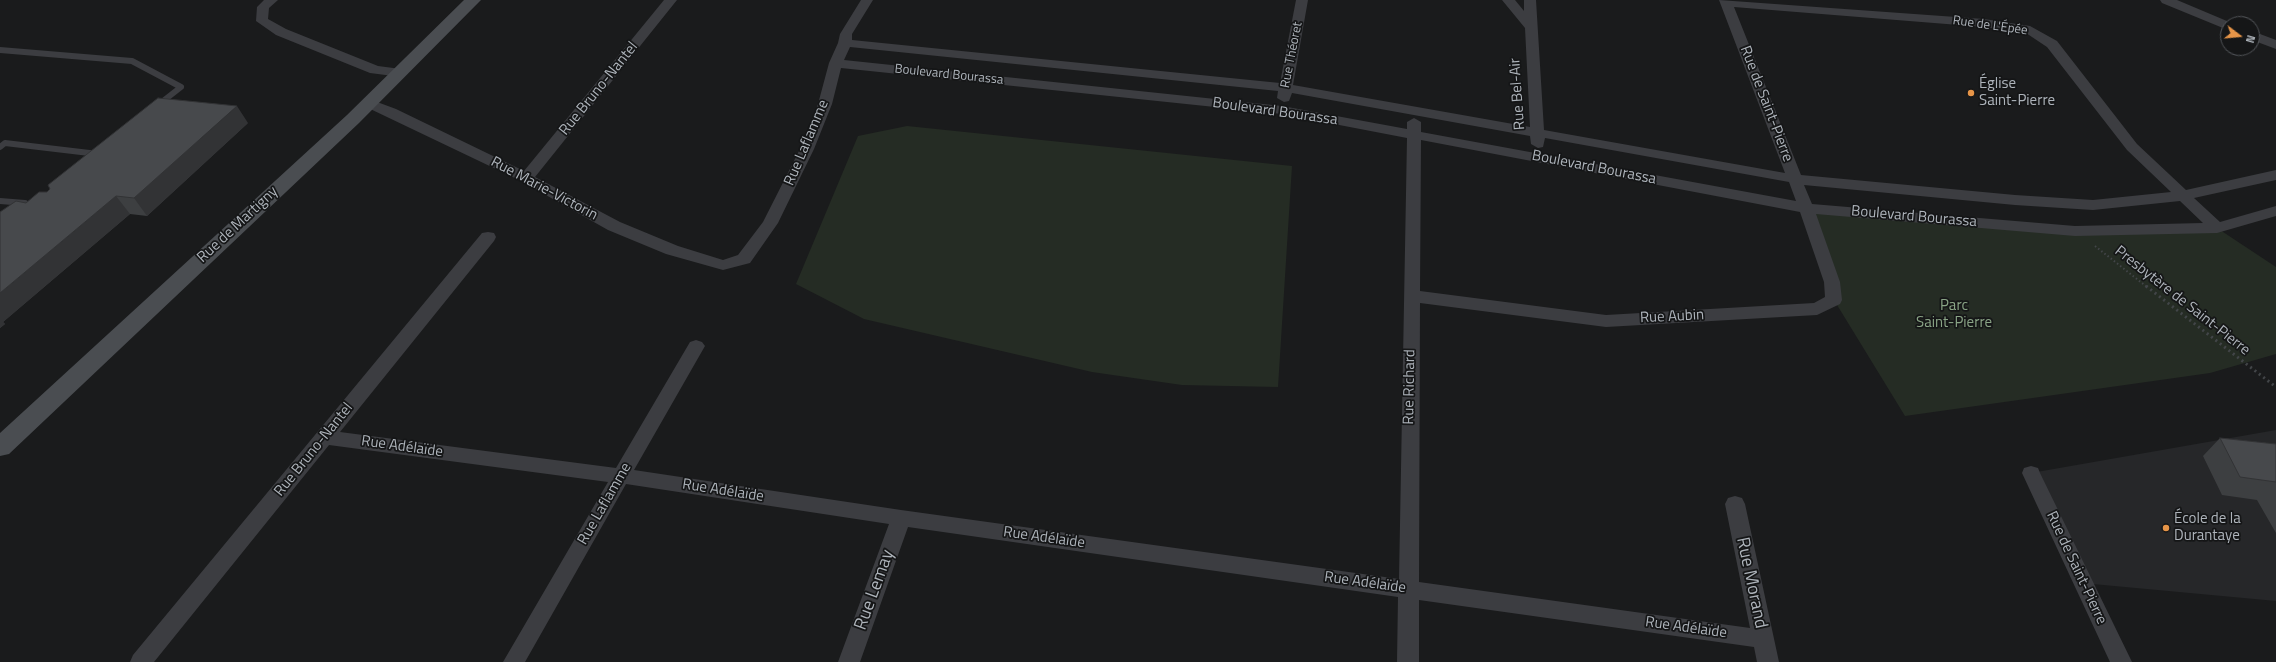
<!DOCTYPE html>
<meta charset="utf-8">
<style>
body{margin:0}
#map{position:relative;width:2276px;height:662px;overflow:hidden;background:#1a1b1c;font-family:"Titillium Web",sans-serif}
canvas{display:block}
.north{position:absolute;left:2220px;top:16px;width:40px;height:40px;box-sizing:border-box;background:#151617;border:1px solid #525559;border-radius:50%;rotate:106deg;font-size:11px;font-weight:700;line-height:16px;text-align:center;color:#aeb4bb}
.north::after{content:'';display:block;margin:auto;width:14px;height:18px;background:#e79548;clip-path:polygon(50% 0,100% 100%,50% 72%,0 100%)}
</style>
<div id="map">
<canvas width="2276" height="662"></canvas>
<div class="north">N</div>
</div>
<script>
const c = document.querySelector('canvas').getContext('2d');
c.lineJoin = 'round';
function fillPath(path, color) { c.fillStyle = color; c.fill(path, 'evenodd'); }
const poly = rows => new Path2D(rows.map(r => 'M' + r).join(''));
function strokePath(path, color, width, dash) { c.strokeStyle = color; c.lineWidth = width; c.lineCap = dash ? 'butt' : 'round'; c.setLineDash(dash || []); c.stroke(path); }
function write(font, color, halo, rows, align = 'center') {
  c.font = font + ' "Titillium Web",sans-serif'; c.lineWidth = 3.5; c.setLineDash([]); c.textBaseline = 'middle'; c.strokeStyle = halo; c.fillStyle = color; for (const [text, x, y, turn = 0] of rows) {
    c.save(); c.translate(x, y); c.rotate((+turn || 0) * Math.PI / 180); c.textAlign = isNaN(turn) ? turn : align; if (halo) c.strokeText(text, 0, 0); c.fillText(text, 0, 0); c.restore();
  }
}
fillPath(poly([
 [2276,430,2276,601,2082,583,2031,473]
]), '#262729');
fillPath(poly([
 [907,126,1292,166,1278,387,1182,385,1092,372,864,319,796,284,858,136],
 [1806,208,2031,228,2217,228,2276,267,2276,354,2210,373,1905,416,1834,300]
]), '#252c24');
strokePath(poly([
 [2095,246,2147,287]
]), '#424548', 2, [1.5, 2.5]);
strokePath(poly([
 [2146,286,2276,387]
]), '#424548', 3, [2, 3.5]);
strokePath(poly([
 [0,50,132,61,181,87,158,105],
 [0,147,5,143,98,154],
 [0,201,25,203]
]), '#3c3d41', 6);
fillPath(poly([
 [264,0,278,0,269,8,268,19,286,29,378,66,401,69,408,73,401,77,370,73,276,35,256,21,257,7,264,0],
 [664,0,677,0,535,177,620,222,678,246,723,260,738,255,763,222,800,149,818,104,829,63,838,43,840,34,861,0,873,0,852,34,852,40,1280,83,1296,0,1308,0,1293,85,1530,127,1525,28,1502,0,1515,0,1524,11,1524,0,1536,0,1544,130,1785,173,1719,0,1984,19,2030,26,2057,41,2137,144,2186,190,2276,170,2276,180,2194,198,2220,222,2276,206,2276,216,2217,233,2075,236,1816,214,1840,282,1842,300,1840,304,1817,315,1606,327,1420,303,1419,582,1750,628,1725,504,1728,498,1735,496,1742,498,1745,504,1779,662,1757,662,1754,647,1419,600,1419,662,1397,662,1398,597,908,527,860,662,838,662,889,524,626,484,525,662,503,662,608,482,329,445,154,662,130,662,133,655,482,233,488,232,494,233,496,237,494,241,340,432,616,468,690,342,696,340,702,342,705,346,634,470,901,510,1399,579,1407,138,1282,114,841,68,832,104,814,149,778,223,750,263,723,270,666,254,608,230,521,181,364,106,362,103,369,99,396,109,524,171,664,0],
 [1734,7,1984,27,2026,33,2047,47,2127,150,2171,192,2093,200,2015,195,1801,175,1734,7],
 [850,47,1278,91,1277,98,1284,102,1289,101,1292,93,1530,136,1531,144,1538,148,1543,147,1545,138,1789,182,1796,201,1421,132,1421,122,1414,118,1407,122,1407,129,1282,106,844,60,850,47],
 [1421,140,1800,212,1824,282,1825,297,1814,303,1606,315,1420,291,1421,140],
 [1804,185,2015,205,2093,210,2180,201,2203,223,2075,226,1812,204,1804,185],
 [2160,0,2177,0,2234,24,2228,24,2228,29,2223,28,2162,3,2160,0],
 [2252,31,2276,40,2276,49,2252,40,2252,31],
 [2031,466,2038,468,2040,473,2132,662,2110,662,2022,473,2024,468,2031,466]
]), '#3c3d41');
fillPath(poly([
 [464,0,481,0,359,123,9,454,0,456,0,433,347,115,464,0]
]), '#4a4d51');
fillPath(poly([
 [248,123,147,216,130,214,3,322,5,324,0,328,0,212,26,203,47,192],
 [2220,438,2276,444,2276,533,2257,500,2222,495,2203,456]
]), '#3d3f41');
fillPath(poly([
 [237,106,248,123,147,216,134,198],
 [116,196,130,214,3,322,5,324,0,328,0,293]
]), '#323335');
const building = poly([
 [158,98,237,106,134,198,116,196,0,293,0,212,16,201,26,203,39,192,47,192,50,189,48,185,158,98],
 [2220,438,2276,444,2276,482,2240,477,2220,438]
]);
fillPath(building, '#47494c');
strokePath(building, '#323335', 1);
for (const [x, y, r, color] of [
 [1971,93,4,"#e79548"],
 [2166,528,4,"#e79548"]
]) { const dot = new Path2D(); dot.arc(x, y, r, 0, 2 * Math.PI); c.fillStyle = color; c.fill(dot); strokePath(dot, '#151617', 1.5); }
write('13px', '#aeb4bb', '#151617', [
 ["Rue de L'Épée",1990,26,8],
 ["Rue Théoret",1292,55,-79],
 ["Boulevard Bourassa",949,75,6]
]);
write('15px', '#aeb4bb', '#151617', [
 ["Église",1979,84],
 ["Saint-Pierre",1979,101],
 ["École de la",2174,519],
 ["Durantaye",2174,536]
], 'left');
write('15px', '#aeb4bb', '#151617', [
 ["Rue Bruno-Nantel",599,89,-51],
 ["Rue Bel-Air",1518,94,-94],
 ["Rue de Saint-Pierre",1766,104,69],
 ["Boulevard Bourassa",1275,112,8],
 ["Rue Laflamme",807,143,-67],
 ["Boulevard Bourassa",1594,168,11],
 ["Rue Marie-Victorin",544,189,28],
 ["Boulevard Bourassa",1914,217,5],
 ["Rue de Martigny",238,225,-43],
 ["Presbytère de Saint-Pierre",2182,301,38],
 ["Rue Aubin",1672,317,-3],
 ["Rue Richard",1410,387,-89],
 ["Rue Adélaïde",402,447,8],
 ["Rue Bruno-Nantel",314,450,-51],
 ["Rue Adélaïde",723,491,9],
 ["Rue Laflamme",605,504,-60],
 ["Rue Adélaïde",1044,538,8],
 ["Rue de Saint-Pierre",2076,568,65],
 ["Rue Adélaïde",1365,583,8],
 ["Rue Adélaïde",1686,628,8]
]);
write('15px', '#8aa486', '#151617', [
 ["Parc",1954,306],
 ["Saint-Pierre",1954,323]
]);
write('18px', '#aeb4bb', '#151617', [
 ["Rue Morand",1751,583,78],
 ["Rue Lemay",875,590,-70]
]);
</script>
